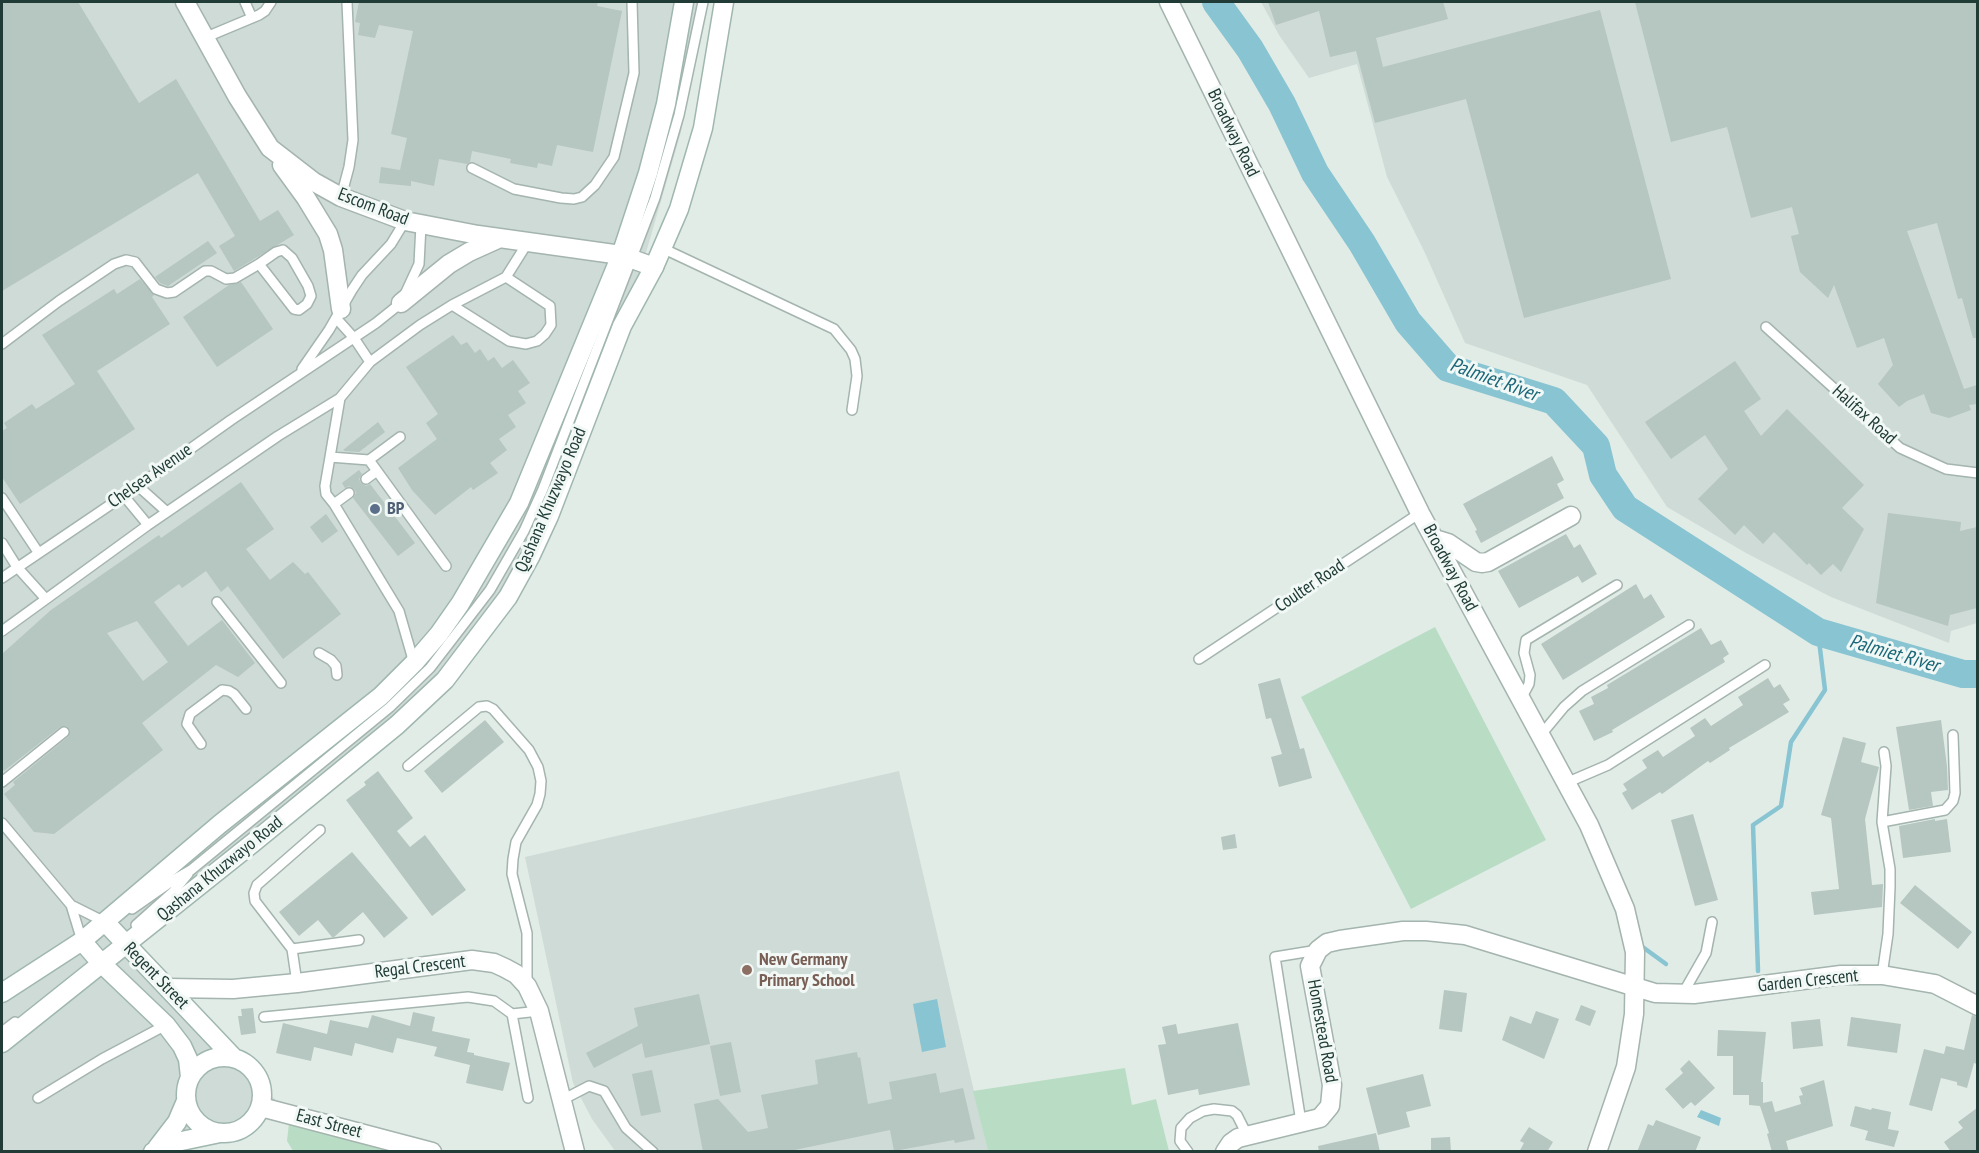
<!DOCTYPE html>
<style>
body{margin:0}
#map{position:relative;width:1979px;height:1153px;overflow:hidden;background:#e1ece7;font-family:"PT Sans Narrow",sans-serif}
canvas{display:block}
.frame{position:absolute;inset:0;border:3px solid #213c36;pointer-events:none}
</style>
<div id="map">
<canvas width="1979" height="1153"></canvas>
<div class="frame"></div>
</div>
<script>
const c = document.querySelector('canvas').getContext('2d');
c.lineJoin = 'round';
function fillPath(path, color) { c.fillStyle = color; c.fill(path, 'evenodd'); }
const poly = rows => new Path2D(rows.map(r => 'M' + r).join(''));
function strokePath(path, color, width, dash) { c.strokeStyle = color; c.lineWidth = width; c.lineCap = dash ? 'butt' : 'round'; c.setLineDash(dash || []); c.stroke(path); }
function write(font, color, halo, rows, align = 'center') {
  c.font = font + ' "PT Sans Narrow",sans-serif'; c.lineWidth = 6; c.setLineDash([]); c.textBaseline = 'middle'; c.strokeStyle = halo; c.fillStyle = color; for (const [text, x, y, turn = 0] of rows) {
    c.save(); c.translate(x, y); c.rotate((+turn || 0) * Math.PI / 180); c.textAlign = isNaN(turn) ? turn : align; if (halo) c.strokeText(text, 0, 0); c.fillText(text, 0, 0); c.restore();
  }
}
fillPath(poly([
 [2,2,704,2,681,132,643,263,621,325,529,555,443,679,127,943,234,1059,290,1114,262,1110,156,1151,2,1152],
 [1261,2,1977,2,1977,623,1951,631,1949,643,1831,597,1746,553,1667,507,1587,385,1465,343,1425,253,1387,177,1357,64,1309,78,1279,35],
 [899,771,988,1151,615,1151,592,1119,573,1083,525,857]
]), '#cfdbd6');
fillPath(poly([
 [1435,627,1546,840,1411,909,1301,697],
 [1125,1068,1132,1105,1156,1099,1169,1151,988,1151,973,1091],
 [290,1114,433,1151,293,1151,287,1141]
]), '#b9ddc4');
fillPath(poly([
 [937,999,946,1047,922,1052,913,1004],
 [1701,1110,1721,1118,1719,1126,1697,1117]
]), '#88c4d1');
strokePath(poly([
 [1644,948,1666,964],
 [1758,971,1753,825,1781,806,1791,742,1825,690,1818,632]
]), '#88c4d1', 4.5);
strokePath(poly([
 [1216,2,1250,49,1282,104,1315,173,1362,243,1408,322,1448,368,1554,401,1596,446,1603,475,1625,508,1818,632,1963,674,1978,674]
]), '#88c4d1', 28);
fillPath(poly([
 [2,2,78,2,139,103,176,79,260,221,278,210,294,235,234,271,219,246,235,236,198,173,2,291],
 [359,2,598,2,597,6,622,11,593,152,557,145,552,166,538,163,537,168,510,163,511,159,472,151,470,162,467,164,439,159,434,186,411,181,411,186,379,183,381,167,400,170,407,138,391,134,413,31,379,25,375,38,358,35,360,23,355,22],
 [1268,2,1443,2,1448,19,1376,38,1383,67,1600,10,1671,279,1524,318,1466,99,1375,123,1356,51,1330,57,1319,11,1276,25],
 [1635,2,1977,2,1977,338,1973,338,1962,298,1958,299,1937,223,1907,231,1964,389,1977,385,1977,404,1969,405,1971,410,1949,418,1931,413,1924,394,1907,401,1899,407,1878,384,1893,365,1884,338,1857,348,1834,285,1828,298,1800,272,1791,236,1799,234,1792,207,1751,218,1727,127,1671,142],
 [208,241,217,253,168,286,160,283,155,277],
 [140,279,154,295,152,297,170,324,97,371,135,429,20,504,2,477,2,431,7,428,4,423,32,404,36,409,75,384,42,335,114,289,117,294],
 [241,282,273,329,217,367,183,317,229,285],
 [453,335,461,345,467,342,475,353,480,349,488,361,494,357,502,368,513,360,530,383,518,391,526,403,508,415,516,427,499,439,507,450,490,463,498,473,473,490,471,487,435,515,412,490,398,468,437,439,426,423,438,414,406,367],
 [1735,361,1761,399,1744,411,1761,436,1787,409,1864,485,1842,508,1864,529,1841,572,1833,564,1821,575,1809,563,1807,565,1774,532,1763,544,1744,525,1735,535,1698,499,1728,469,1705,435,1671,459,1645,422],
 [378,422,385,432,359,452,345,451,343,450],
 [1552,456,1564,480,1557,484,1564,498,1481,543,1475,531,1477,530,1463,504],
 [359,470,362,474,359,479,361,483,366,486,370,484,415,543,398,556,353,498,356,493,354,489,349,486,345,488,342,483],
 [241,482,274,529,246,549,270,580,293,562,305,574,308,572,341,614,283,659,228,586,221,592,206,571,182,588,179,584,154,602,188,646,222,620,255,663,238,677,216,665,142,723,163,750,54,834,34,832,4,794,15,785,13,782,68,737,70,730,66,726,60,727,4,771,2,768,2,654,51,610,159,535,161,538],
 [137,621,168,662,143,681,107,633],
 [1888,513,1961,522,1960,531,1977,527,1977,608,1950,615,1948,626,1876,603],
 [326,514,338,531,322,543,310,527],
 [1566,534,1574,548,1580,544,1597,574,1582,583,1578,576,1519,608,1498,571],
 [1636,584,1644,599,1651,594,1665,617,1563,680,1541,644],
 [1701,628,1711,645,1721,640,1729,654,1723,658,1725,662,1612,730,1613,732,1594,741,1579,711,1594,704,1591,697,1608,688,1607,685],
 [1280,678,1300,749,1304,748,1312,778,1279,787,1271,757,1282,754,1271,718,1266,719,1258,684],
 [1768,678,1774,688,1780,684,1790,700,1783,704,1789,712,1729,748,1730,750,1710,763,1708,761,1662,794,1660,792,1632,810,1622,793,1627,790,1623,784,1647,768,1642,760,1658,750,1663,757,1695,736,1690,728,1705,718,1711,726,1743,705,1738,697],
 [485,720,504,742,442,793,424,771],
 [1941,720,1947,766,1948,790,1931,792,1933,806,1909,810,1896,727],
 [1843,737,1866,743,1861,762,1879,767,1865,819,1872,885,1883,884,1882,907,1814,915,1811,892,1839,889,1831,818,1821,815],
 [378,771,413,818,397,831,410,847,425,835,466,890,432,916,346,800,366,785,364,782],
 [1693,814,1718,900,1695,906,1671,820],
 [1935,819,1935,821,1947,819,1951,852,1903,858,1899,826],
 [1235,834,1237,848,1223,850,1221,837],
 [352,852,408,918,384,938,363,912,334,937,332,937,318,920,299,936,279,912],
 [1915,885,1972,932,1958,949,1900,903],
 [1444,990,1467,993,1462,1032,1439,1029],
 [699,994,710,1044,645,1058,642,1043,594,1068,586,1053,638,1026,634,1008],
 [1581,1005,1596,1011,1590,1026,1575,1020],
 [253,1008,256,1033,241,1035,238,1016,242,1016,241,1009],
 [1536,1011,1559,1019,1544,1059,1502,1040,1510,1016,1531,1024],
 [413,1012,435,1017,432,1031,470,1039,467,1052,474,1053,474,1055,510,1063,503,1091,466,1083,470,1065,434,1056,437,1047,397,1038,393,1053,355,1043,352,1056,314,1047,311,1061,276,1053,283,1023,327,1034,330,1020,368,1028,372,1015,410,1026],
 [1972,1015,1977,1017,1977,1064,1974,1063,1967,1088,1957,1085,1957,1082,1941,1078,1932,1111,1909,1105,1924,1049,1944,1054,1946,1046,1964,1050],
 [1851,1017,1901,1024,1897,1053,1847,1046],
 [1820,1019,1823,1046,1793,1049,1791,1022],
 [1238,1023,1250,1085,1199,1095,1198,1089,1168,1095,1158,1045,1166,1044,1162,1027,1176,1024,1178,1034],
 [1718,1030,1766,1032,1761,1082,1763,1082,1763,1103,1772,1101,1775,1112,1801,1104,1799,1096,1803,1095,1800,1088,1824,1080,1833,1126,1786,1141,1789,1152,1772,1152,1767,1134,1769,1133,1760,1106,1749,1105,1749,1095,1733,1095,1733,1056,1717,1056],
 [731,1042,741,1092,720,1096,710,1046],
 [857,1052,858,1058,860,1057,868,1104,892,1099,889,1082,936,1073,940,1093,963,1088,975,1139,955,1143,954,1140,894,1151,890,1130,785,1152,703,1152,694,1104,718,1099,748,1132,768,1128,761,1095,818,1084,815,1060],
 [1689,1060,1715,1088,1695,1106,1691,1102,1683,1109,1665,1089,1683,1073,1680,1069],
 [652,1070,661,1112,641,1116,632,1074],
 [1423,1074,1431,1106,1406,1112,1410,1127,1378,1135,1366,1088],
 [1855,1106,1871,1110,1872,1108,1891,1112,1888,1129,1899,1131,1894,1147,1865,1140,1868,1131,1850,1126],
 [1977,1108,1977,1152,1951,1152,1944,1142,1963,1128,1958,1122],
 [1656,1120,1701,1137,1695,1152,1637,1152,1648,1124,1653,1126],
 [1529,1127,1553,1142,1547,1152,1519,1152,1524,1143,1520,1141],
 [1376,1133,1380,1152,1319,1152,1318,1146],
 [1450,1137,1451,1152,1431,1152,1431,1138]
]), '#b6c6c0');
const service = poly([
 [245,2,252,18],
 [204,38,259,15,265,11,271,2],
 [472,168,514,189,561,198,574,199,582,197,595,185,614,157,634,73,632,2],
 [341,197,349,167,353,140,347,2],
 [662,248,834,329,851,350,855,359,857,376,852,410],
 [452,305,509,341,526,344,537,341,545,334,551,325,550,306,506,277],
 [336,318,354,338,370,362,340,398,330,457,369,460,377,471,366,479],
 [1766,327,1900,448,1946,469,1978,473],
 [2,344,59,301,114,264,126,260,135,262,156,289,167,293,174,292,205,271,211,271,226,279,235,278,259,264,276,252,283,250,292,258,308,286,311,296,307,304,299,310,294,309,259,264],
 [370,362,420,325,452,305,506,277,528,242],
 [302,369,329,330,352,290,362,275,391,244,405,221],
 [330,457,325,486,326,494,334,504],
 [369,460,400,437],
 [377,471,446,566],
 [138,486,167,512],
 [349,493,334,504,399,611,414,663],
 [124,496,148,525],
 [2,498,38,552],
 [2,543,17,567,45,598],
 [2,578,138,486,231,420,376,323,401,303,419,264,421,225],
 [217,602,281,683],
 [2,631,148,525,278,436,340,398],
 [319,653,331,660,336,666,337,675],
 [1199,659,1420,513],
 [1521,699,1529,684,1530,675,1524,653,1526,640,1617,585],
 [1540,736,1564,707,1582,691,1689,625],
 [201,744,187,724,190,714,222,690,229,691,234,694,246,709],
 [408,766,479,707,487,706,493,709,529,750,538,767,541,781,540,794,537,805,516,842,513,859,512,874,527,933,527,983],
 [2,782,64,732],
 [1566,783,1608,765,1765,665],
 [1882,822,1945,810,1953,801,1955,793,1953,735],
 [2,823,71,905,82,941],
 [320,830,257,885,254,893,255,901,292,949,359,940],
 [71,905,105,922],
 [132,909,172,881,191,870,390,707,430,668,490,590,524,531,543,489,655,198,679,115,703,2],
 [136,925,174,891,188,874],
 [292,949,297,983],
 [1882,975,1888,934,1890,887,1890,869,1882,822,1886,766,1884,752],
 [1682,995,1706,953,1712,922],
 [264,1017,468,997,494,1001,512,1014],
 [2,1032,15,1022],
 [38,1098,102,1059,166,1025],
 [528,1098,512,1014,539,1011],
 [562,1100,589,1086,604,1091,626,1128,653,1152],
 [1301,1122,1275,957,1318,950],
 [1188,1152,1180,1141,1181,1128,1190,1118,1203,1111,1214,1109,1232,1111,1237,1115,1247,1135]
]);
const minor = poly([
 [1169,2,1420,513,1589,825,1625,909,1635,952,1634,1014,1626,1067,1597,1152],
 [1435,539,1448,543,1476,562,1482,563,1488,562,1571,516],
 [168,988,233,989,297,983,472,960,494,963,505,968,516,974,527,986,539,1011,575,1152],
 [1225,1152,1231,1143,1238,1138,1320,1118,1330,1106,1332,1085,1310,966,1318,950,1327,943,1340,940,1403,931,1426,931,1465,935,1655,993,1694,994,1841,975,1882,975,1935,984,1978,1006]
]);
const tertiary = poly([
 [185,2,237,96,270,148,314,182,341,197,405,221,478,235,621,255,654,267],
 [282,165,306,198,328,234,333,250,341,309],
 [401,303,449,264,469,252,500,238],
 [261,1107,432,1152]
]);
const secondary = poly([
 [105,922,233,1057],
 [82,941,101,963,166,1025,182,1046,188,1059,190,1077],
 [2,993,82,941,220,824,381,696,414,663,439,634,460,604,519,503,621,255,648,173,666,104,684,2],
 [2,1043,254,842,397,725,445,680,508,597,530,557,549,516,622,326,654,267,679,209,703,128,724,2],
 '186 1095a38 38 0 1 1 76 0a38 38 0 1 1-76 0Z',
 [157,1148,177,1122,186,1101],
 [153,1152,172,1143,220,1133]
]);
strokePath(service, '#a4b4ae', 12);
strokePath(minor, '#a4b4ae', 21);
strokePath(tertiary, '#a4b4ae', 21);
strokePath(secondary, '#9fb7af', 21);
strokePath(service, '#fff', 9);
strokePath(minor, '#fff', 18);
strokePath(tertiary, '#fff', 18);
strokePath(secondary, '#fff', 18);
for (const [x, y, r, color] of [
 [375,509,6,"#5c6f8a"],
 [747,970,6,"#8d6e63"]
]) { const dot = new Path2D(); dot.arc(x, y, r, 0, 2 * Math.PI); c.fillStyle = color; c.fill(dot); strokePath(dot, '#f1f8f5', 2); }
write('18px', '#213c36', '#f1f8f5', [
 ["Broadway Road",1233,133,64],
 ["Escom Road",373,207,21],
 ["Halifax Road",1864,415,42],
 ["Chelsea Avenue",150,476,-35],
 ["Qashana Khuzwayo Road",551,500,-67],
 ["Broadway Road",1450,568,62],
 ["Coulter Road",1310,586,-34],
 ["Qashana Khuzwayo Road",220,869,-39],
 ["Regal Crescent",420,967,-7],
 ["Regent Street",156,976,46],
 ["Garden Crescent",1808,981,-6],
 ["Homestead Road",1322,1031,80],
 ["East Street",329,1124,15]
]);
write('bold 18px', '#4e5e75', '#f1f8f5', [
 ["BP",387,509]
], 'left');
write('bold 18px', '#785e54', '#f1f8f5', [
 ["New Germany",759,960],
 ["Primary School",759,981]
], 'left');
write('italic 20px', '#1b6779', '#f1f8f5', [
 ["Palmiet River",1494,380,20],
 ["Palmiet River",1894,654,16]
]);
</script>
